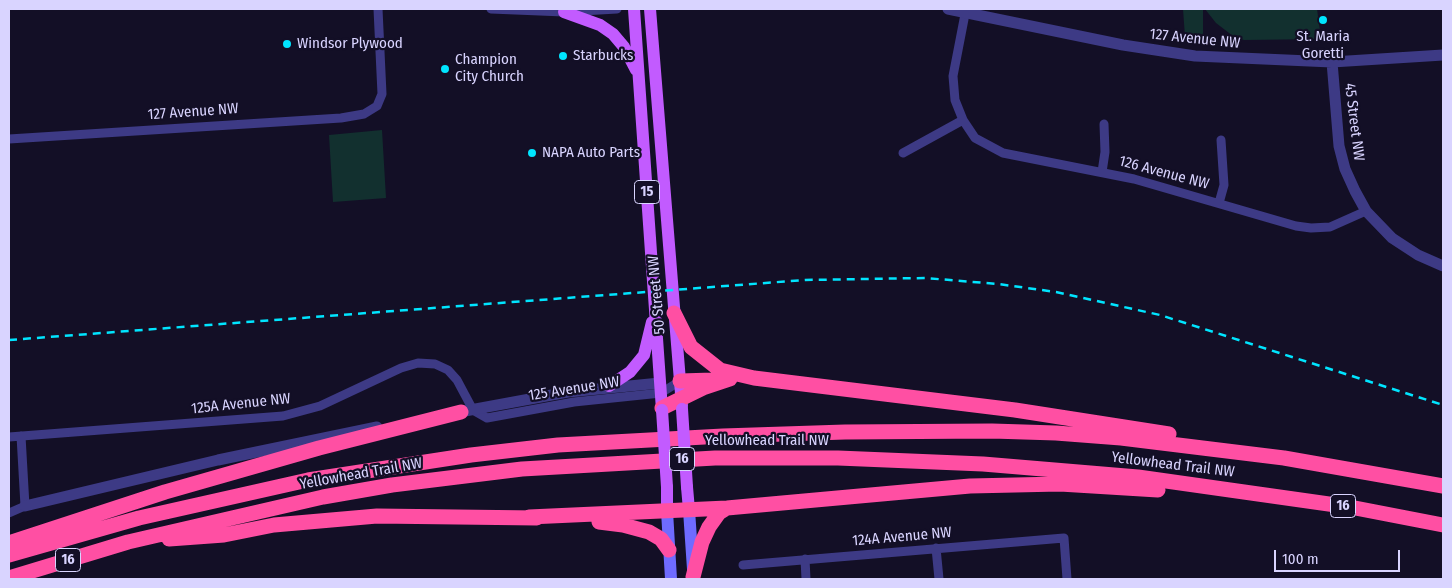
<!DOCTYPE html>
<style>
body{margin:0}
#map{position:relative;width:1452px;height:588px;overflow:hidden;background:#130f26;font-family:"Fira Sans Condensed",sans-serif}
canvas{display:block}
.frame{position:absolute;inset:0;border:10px solid #d9d4ff;pointer-events:none}
.scale{position:absolute;left:1274px;top:550px;width:126px;height:22px;box-sizing:border-box;border:2px solid #d9d4ff;border-top:0;padding-left:6px;font-size:15px;line-height:18px;white-space:nowrap;color:#d9d4ff;-webkit-text-stroke:4px #130f26;paint-order:stroke}
</style>
<div id="map">
<canvas width="1452" height="588"></canvas>
<div class="frame"></div>
<div class="scale">100 m</div>
</div>
<script>
const c = document.querySelector('canvas').getContext('2d');
c.lineJoin = 'round';
function fillPath(path, color) { c.fillStyle = color; c.fill(path, 'evenodd'); }
const poly = rows => new Path2D(rows.map(r => 'M' + r).join(''));
function strokePath(path, color, width, dash) { c.strokeStyle = color; c.lineWidth = width; c.lineCap = dash ? 'butt' : 'round'; c.setLineDash(dash || []); c.stroke(path); }
function write(font, color, halo, rows, align = 'center') {
  c.font = font + ' "Fira Sans Condensed",sans-serif'; c.lineWidth = 4.5; c.setLineDash([]); c.textBaseline = 'middle'; c.strokeStyle = halo; c.fillStyle = color; for (const [text, x, y, turn = 0] of rows) {
    c.save(); c.translate(x, y); c.rotate((+turn || 0) * Math.PI / 180); c.textAlign = isNaN(turn) ? turn : align; if (halo) c.strokeText(text, 0, 0); c.fillText(text, 0, 0); c.restore();
  }
}
fillPath(poly([
 [1183,9,1203,9,1203,39,1185,37],
 [1205,9,1317,9,1321,39,1244,40,1233,36,1216,23],
 [382,130,386,198,333,202,329,135]
]), '#12302f');
strokePath(poly([
 [491,9,564,12,617,9],
 [963,120,955,100,953,76,966,9],
 [9,139,341,118,364,114,377,106,382,94,378,9],
 [903,153,963,120,975,138,1003,153,1134,179,1296,226,1311,228,1330,227,1366,211],
 [1102,172,1105,152,1104,124],
 [1219,203,1224,185,1221,140],
 [9,437,283,416,320,406,401,368,418,363,435,364,448,370,457,380,473,410,487,418,574,402,661,393,680,381],
 [9,513,25,506,21,436],
 [936,548,939,579],
 [805,559,806,579],
 [743,565,1064,538,1067,579]
]), '#3d3a85', 9);
strokePath(poly([
 [948,9,1123,45,1195,56,1332,62,1443,55],
 [1332,62,1339,146,1345,169,1355,191,1366,211,1392,238,1418,255,1443,266],
 [454,413,568,392,660,383],
 [25,506,218,460,377,427]
]), '#3d3a85', 11);
strokePath(poly([
 [689,510,693,569],
 [667,511,671,579]
]), '#6f6bff', 12);
strokePath(poly([
 [634,9,662,410],
 [650,9,682,406],
 [564,12,600,25,613,34,624,47,636,70],
 [609,386,630,372,644,355,652,322],
 [667,487,667,511],
 [687,487,689,510]
]), '#c25bff', 12);
strokePath(poly([
 [674,313,691,347,720,370,754,378,1015,410,1169,434],
 [680,381,713,380],
 [662,408,703,388,730,379],
 [529,517,727,508,970,486,1060,484,1158,490],
 [599,522,623,525,649,532,661,539,669,550],
 [169,539,224,535,274,525,377,516,537,518],
 [9,543,165,492,319,448,461,412],
 [9,555,139,518,308,480,471,455,558,445,723,436,845,432,992,431,1056,433,1121,438,1284,458,1443,486],
 [693,577,702,542,709,527,719,513,727,508],
 [9,578,128,542,323,497,392,485,522,469,715,458,838,458,983,464,1138,477,1350,507,1443,525]
]), '#ff4fa3', 15);
strokePath(poly([
 [9,340,805,280,925,278,998,284,1056,292,1160,315,1443,405]
]), '#00e5ff', 2.5, [8, 6]);
strokePath(poly([
 [682,409,687,487],
 [662,410,667,487]
]), '#c25bff', 12);
for (const [x, y, r, color] of [
 [1323,20,5,"#00e5ff"],
 [287,44,5,"#00e5ff"],
 [563,56,5,"#00e5ff"],
 [445,69,5,"#00e5ff"],
 [532,153,5,"#00e5ff"]
]) { const dot = new Path2D(); dot.arc(x, y, r, 0, 2 * Math.PI); c.fillStyle = color; c.fill(dot); strokePath(dot, '#130f26', 2); }
for (const [x, y, w] of [
 [647,192,25],
 [682,459,25],
 [1343,506,25],
 [68,560,25]
]) { const box = new Path2D(); box.roundRect(x - w / 2, y - 11.5, w, 23, 4); c.fillStyle = '#130f26'; c.fill(box); strokePath(box, '#d9d4ff', 1); }
write('bold 14px', '#d9d4ff', null, [
 ["15",647,192],
 ["16",682,459],
 ["16",1343,506],
 ["16",68,560]
]);
write('15px', '#d9d4ff', '#130f26', [
 ["St. Maria",1323,37,"center"],
 ["Goretti",1323,54,"center"],
 ["Windsor Plywood",297,44],
 ["Starbucks",573,56],
 ["Champion",455,60],
 ["City Church",455,77],
 ["NAPA Auto Parts",542,153]
], 'left');
write('15px', '#d9d4ff', '#130f26', [
 ["127 Avenue NW",1195,39,6],
 ["127 Avenue NW",193,112,-4],
 ["45 Street NW",1354,122,83],
 ["126 Avenue NW",1164,173,15],
 ["50 Street NW",657,295,-95],
 ["125 Avenue NW",574,389,-9],
 ["125A Avenue NW",241,404,-6],
 ["Yellowhead Trail NW",767,441],
 ["Yellowhead Trail NW",1173,465,7],
 ["Yellowhead Trail NW",361,474,-10],
 ["124A Avenue NW",902,537,-5]
]);
</script>
